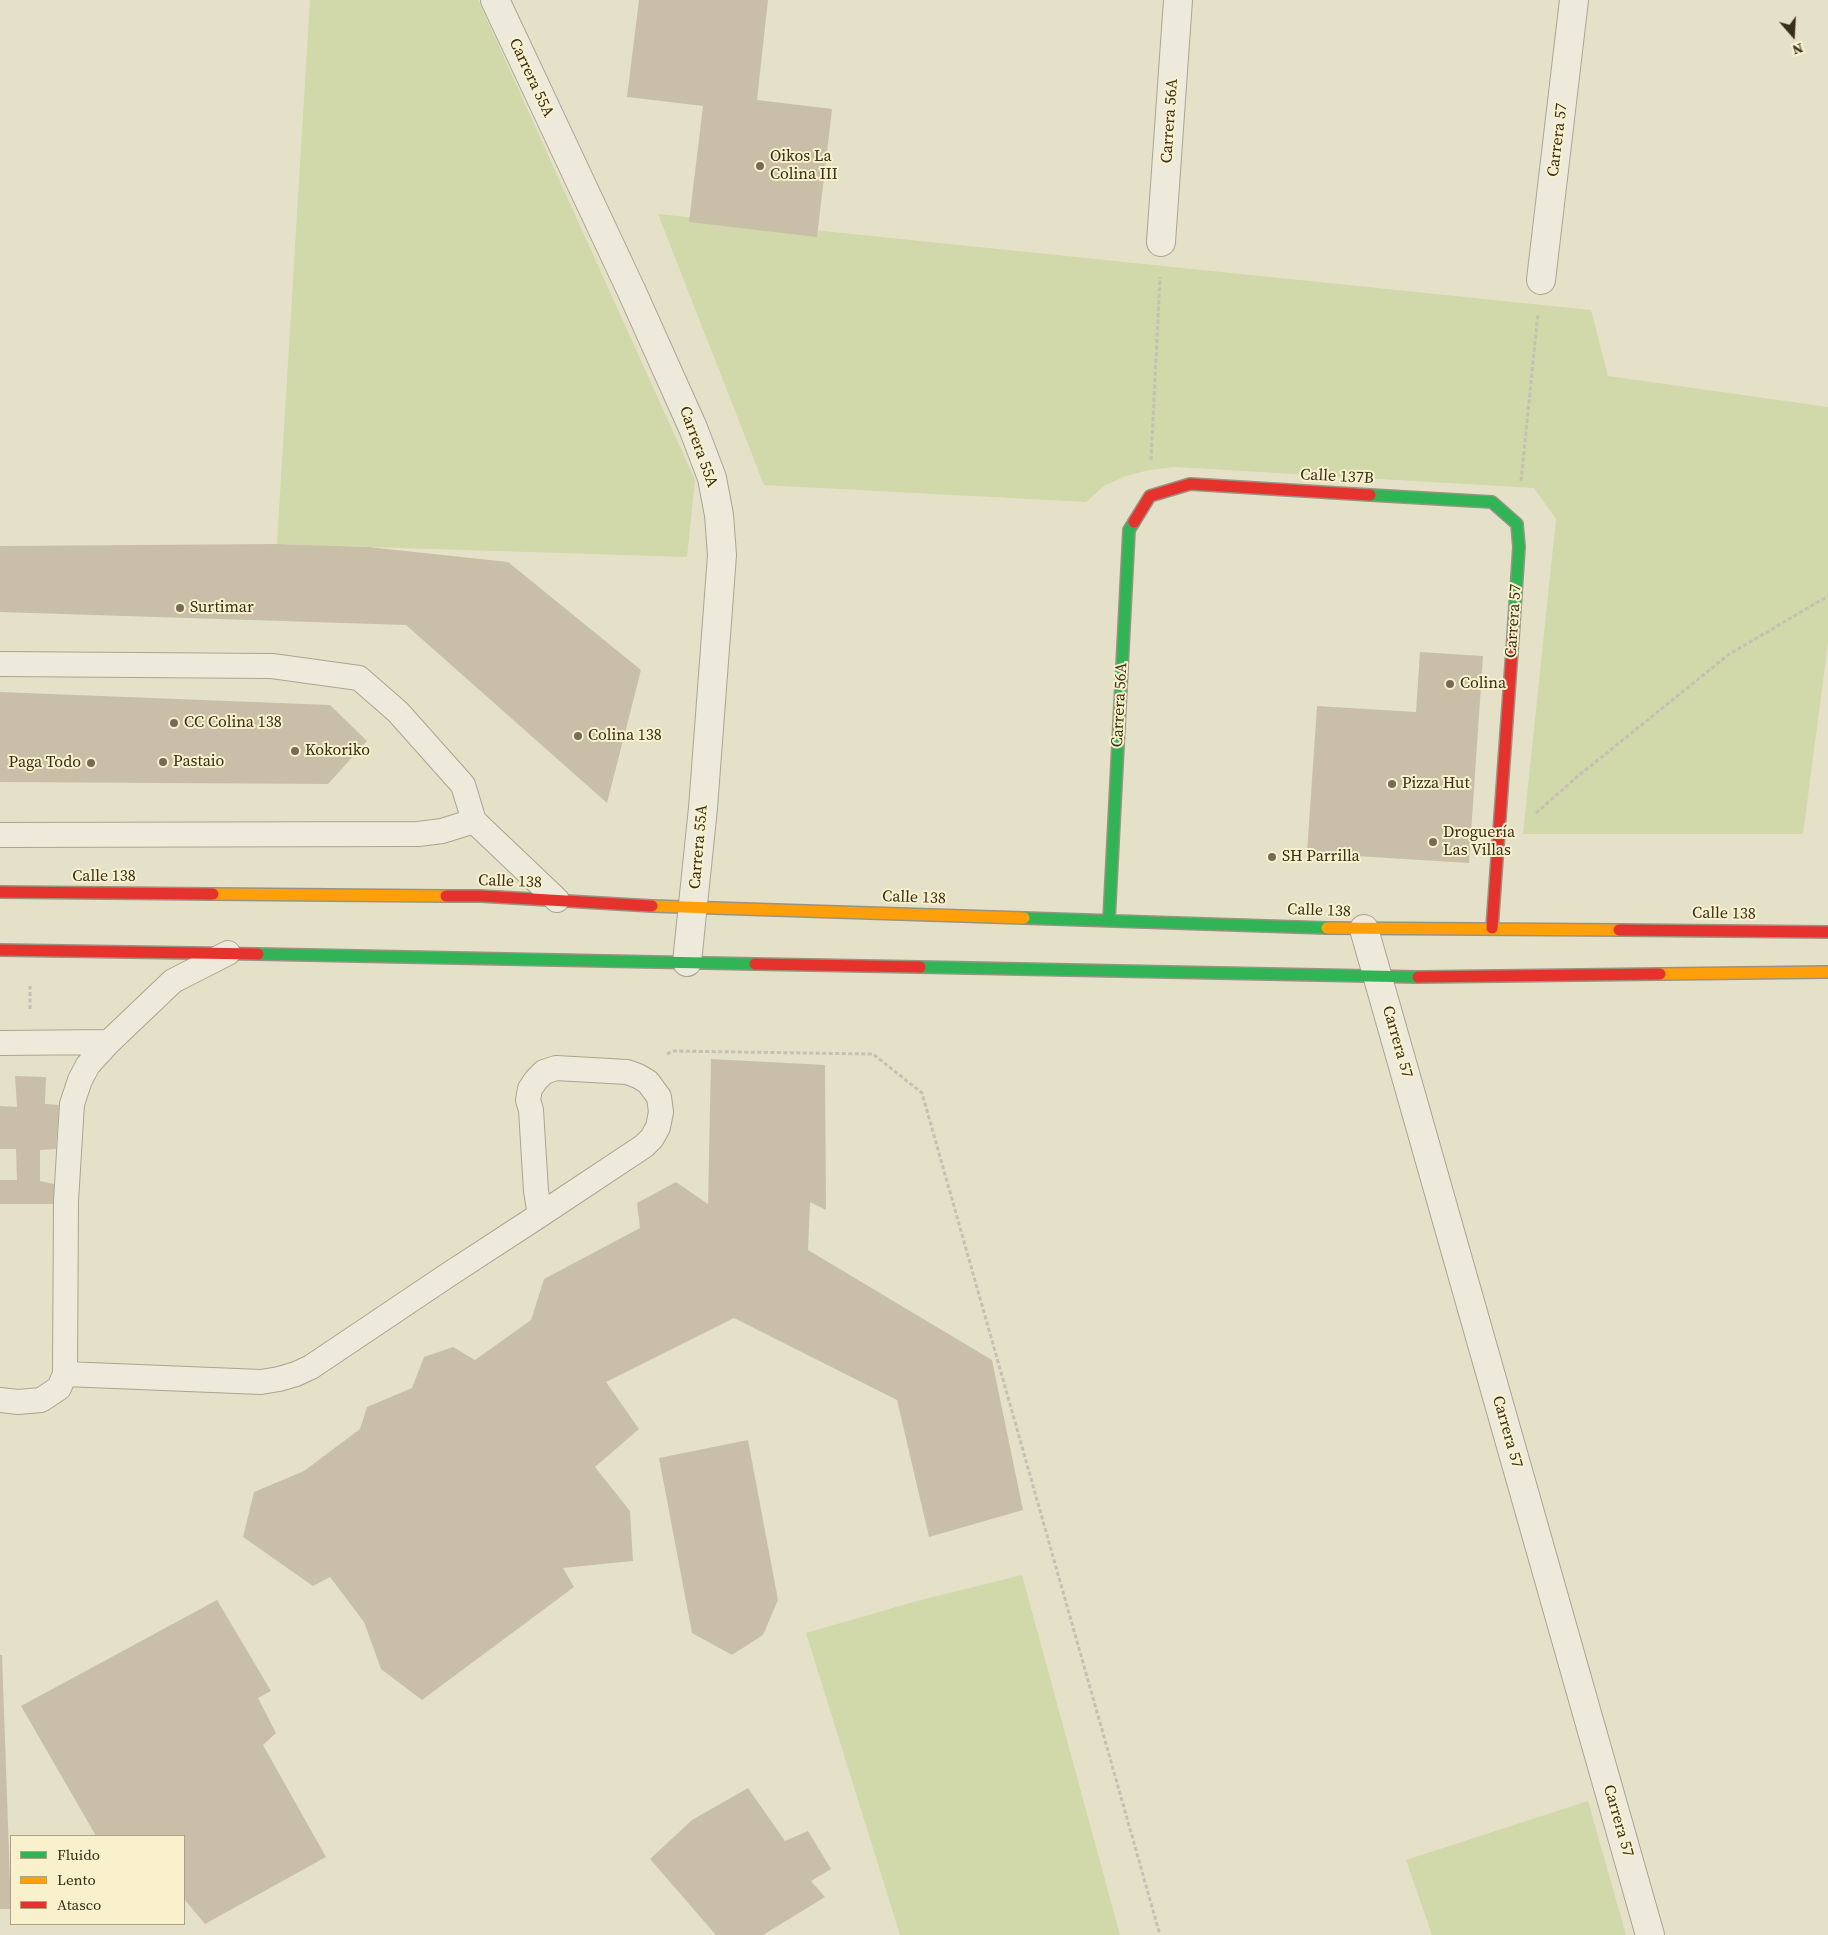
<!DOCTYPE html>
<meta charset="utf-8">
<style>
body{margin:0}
#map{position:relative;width:1828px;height:1935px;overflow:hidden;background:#e5e1c8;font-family:"Source Serif 4",serif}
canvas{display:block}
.legend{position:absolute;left:10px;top:1835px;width:175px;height:90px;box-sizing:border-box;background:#f8f1cc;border:1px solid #aba385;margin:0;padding:6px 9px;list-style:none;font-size:15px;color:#382d1a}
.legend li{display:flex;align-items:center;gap:10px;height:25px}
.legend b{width:25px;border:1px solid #aba385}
.north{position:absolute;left:1768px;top:10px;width:50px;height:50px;-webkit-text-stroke:4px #f8f1cc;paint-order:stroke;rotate:161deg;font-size:14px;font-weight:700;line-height:20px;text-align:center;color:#382d1a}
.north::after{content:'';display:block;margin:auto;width:18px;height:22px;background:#382d1a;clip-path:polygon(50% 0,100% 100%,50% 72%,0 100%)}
</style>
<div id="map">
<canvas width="1828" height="1935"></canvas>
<ul class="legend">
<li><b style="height:6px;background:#30b455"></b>Fluido</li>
<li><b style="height:6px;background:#ff9f0a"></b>Lento</li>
<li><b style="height:6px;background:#e5322d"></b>Atasco</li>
</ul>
<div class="north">N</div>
</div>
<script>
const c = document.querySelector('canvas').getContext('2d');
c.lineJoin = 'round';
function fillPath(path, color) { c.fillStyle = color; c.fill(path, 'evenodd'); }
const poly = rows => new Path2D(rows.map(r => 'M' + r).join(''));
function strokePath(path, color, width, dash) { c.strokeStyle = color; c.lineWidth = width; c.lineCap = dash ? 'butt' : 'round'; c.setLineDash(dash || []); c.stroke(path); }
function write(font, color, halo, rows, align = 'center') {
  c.font = font + ' "Source Serif 4",serif'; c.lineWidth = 4; c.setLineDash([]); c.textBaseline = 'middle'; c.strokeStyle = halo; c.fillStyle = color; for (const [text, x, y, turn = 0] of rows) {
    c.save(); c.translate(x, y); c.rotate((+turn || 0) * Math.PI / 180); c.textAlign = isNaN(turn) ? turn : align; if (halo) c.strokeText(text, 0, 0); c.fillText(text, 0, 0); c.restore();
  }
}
fillPath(poly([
 [310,0,478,0,695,480,687,557,277,544],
 [658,214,1591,310,1608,376,1828,407,1828,643,1803,834,1523,834,1556,519,1534,488,1175,467,1149,470,1126,476,1104,486,1086,502,764,485],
 [1022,1575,1120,1935,900,1935,806,1633,917,1601],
 [1588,1801,1626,1935,1432,1935,1406,1860]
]), '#d1d8a9');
fillPath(poly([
 [639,0,768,0,757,100,832,109,817,237,689,222,703,106,627,97],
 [277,544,368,547,508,562,641,670,607,803,406,625,0,612,0,546],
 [1420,652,1483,656,1469,863,1307,853,1317,706,1416,712],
 [0,692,330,705,367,741,328,784,0,782],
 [711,1059,825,1065,826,1210,810,1202,808,1250,992,1360,1023,1510,929,1537,897,1400,734,1318,606,1382,639,1429,595,1467,630,1511,633,1561,563,1568,574,1587,422,1700,381,1669,364,1622,330,1577,313,1586,243,1537,254,1492,304,1471,360,1429,367,1407,412,1388,424,1357,453,1347,475,1360,531,1320,544,1279,640,1228,637,1203,676,1182,708,1204],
 [15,1076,46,1077,45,1104,59,1105,56,1149,40,1150,40,1181,54,1184,54,1204,0,1204,0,1180,17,1180,16,1149,0,1149,0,1106,17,1107],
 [748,1440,778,1600,763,1635,732,1655,692,1633,659,1458],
 [217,1600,271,1691,258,1698,276,1733,263,1745,326,1857,205,1924,184,1899,184,1836,96,1836,21,1706],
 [0,1655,2,1655,11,1909,0,1909],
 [748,1788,785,1841,808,1831,831,1869,811,1881,825,1897,763,1935,716,1935,650,1859,692,1820]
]), '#c9bfa9');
const lane = poly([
 [0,664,272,666,359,678,398,712,463,785,474,821,557,900],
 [0,835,418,834,442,831,474,821],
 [0,1043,109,1042],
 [65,1374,261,1382,279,1379,296,1374,311,1367,448,1275,540,1215,644,1146,652,1138,658,1127,661,1112,659,1097,648,1082,638,1076,627,1072,556,1068,544,1072,536,1080,530,1089,528,1100,531,1110,536,1191,540,1215],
 [0,1400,18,1402,41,1400,59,1388,65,1374,66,1201,72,1104,80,1080,88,1065,109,1042,173,981,228,953]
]);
const street = poly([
 [495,0,632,292,693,428,712,478,719,515,722,555,703,808,687,962],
 [1161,242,1178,0],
 [1541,280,1574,0],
 [1364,929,1650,1935]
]);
const fast = poly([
 [1370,495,1492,502,1517,524,1519,547,1513,637],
 [1024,918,1327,928],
 [1109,920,1129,530,1134,522],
 [258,954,755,964],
 [920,967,1418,977]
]);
const slow = poly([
 [213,894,446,896],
 [652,906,1024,918],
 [1327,928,1619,930],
 [1660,974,1828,972]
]);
const jam = poly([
 [1134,522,1150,496,1190,484,1370,495],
 [0,892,213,894],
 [446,896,480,896,652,906],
 [1492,928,1513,637],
 [1619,930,1828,932],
 [0,950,258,954],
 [755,964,920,967],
 [1418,977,1660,974]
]);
strokePath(lane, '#a9a492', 26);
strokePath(street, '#a9a492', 30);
strokePath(fast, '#999382', 14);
strokePath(slow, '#999382', 14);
strokePath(jam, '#999382', 14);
strokePath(poly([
 [1151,460,1160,277],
 [1521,481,1538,313],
 [1536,813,1577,777,1728,655,1828,596],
 [30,1009,30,986],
 [667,1054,673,1051,873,1054,922,1093,1160,1935]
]), '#c4c0b2', 3, [4, 2.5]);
strokePath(lane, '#edeadb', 24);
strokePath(street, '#edeadb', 28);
strokePath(fast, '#30b455', 11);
strokePath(slow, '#ff9f0a', 11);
strokePath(jam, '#e5322d', 11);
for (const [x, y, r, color] of [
 [760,166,5,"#756c57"],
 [180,608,5,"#756c57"],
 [1450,684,5,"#756c57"],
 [174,723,5,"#756c57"],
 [578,736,5,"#756c57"],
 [295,751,5,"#756c57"],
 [163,762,5,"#756c57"],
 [91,763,5,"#756c57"],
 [1392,784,5,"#756c57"],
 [1433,842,5,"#756c57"],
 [1272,857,5,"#756c57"]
]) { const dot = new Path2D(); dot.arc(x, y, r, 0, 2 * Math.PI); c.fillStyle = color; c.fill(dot); strokePath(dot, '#f8f1cc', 2); }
write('16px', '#382d1a', '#f8f1cc', [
 ["Carrera 55A",531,78,65],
 ["Carrera 56A",1170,121,-86],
 ["Carrera 57",1558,140,-83],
 ["Carrera 55A",698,447,70],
 ["Calle 137B",1337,477,3],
 ["Carrera 57",1514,621,-86],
 ["Carrera 56A",1120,705,-87],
 ["Carrera 55A",699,847,-85],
 ["Calle 138",104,877],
 ["Calle 138",510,882,2],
 ["Calle 138",914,898,2],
 ["Calle 138",1319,911,2],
 ["Calle 138",1724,914,1],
 ["Carrera 57",1397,1042,74],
 ["Carrera 57",1507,1432,74],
 ["Carrera 57",1618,1821,74]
]);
write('16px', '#382d1a', '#f8f1cc', [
 ["Oikos La",770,157],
 ["Colina III",770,175],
 ["Surtimar",190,608],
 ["Colina",1460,684],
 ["CC Colina 138",184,723],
 ["Colina 138",588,736],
 ["Kokoriko",305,751],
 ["Pastaio",173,762],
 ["Paga Todo",81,763,"right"],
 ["Pizza Hut",1402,784],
 ["Droguería",1443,833],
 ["Las Villas",1443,851],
 ["SH Parrilla",1282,857]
], 'left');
</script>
